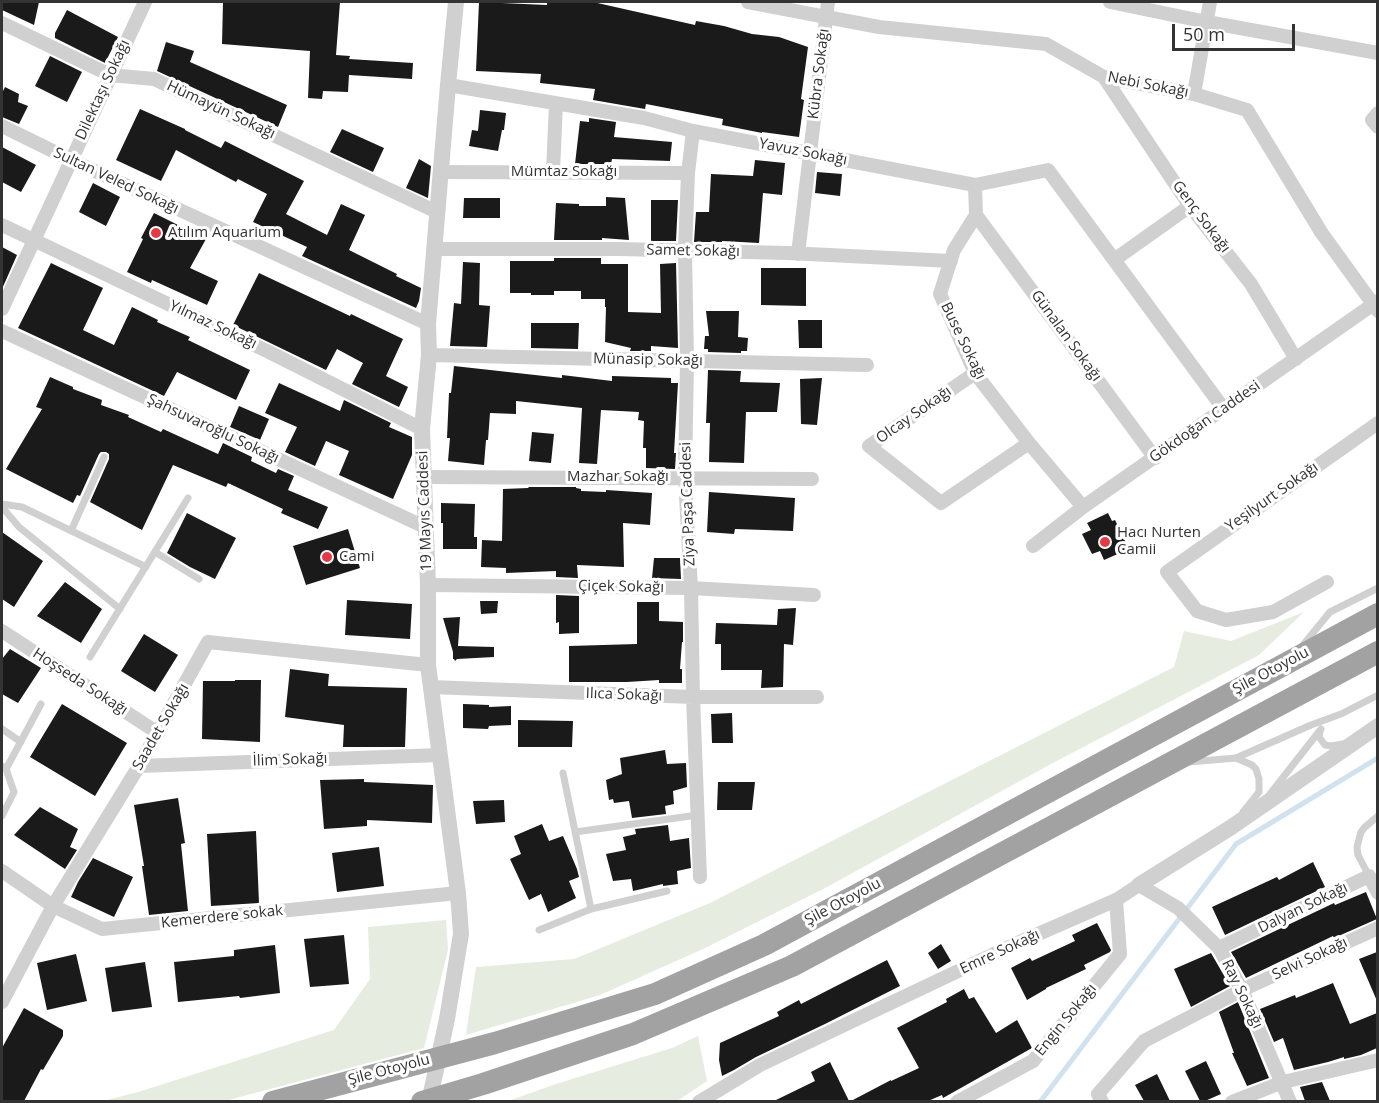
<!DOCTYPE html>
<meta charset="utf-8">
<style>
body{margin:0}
#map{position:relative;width:1379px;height:1103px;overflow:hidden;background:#fff;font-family:"Open Sans",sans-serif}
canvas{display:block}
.frame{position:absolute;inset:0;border:3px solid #333;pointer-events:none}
.scale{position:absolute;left:1172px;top:24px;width:123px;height:27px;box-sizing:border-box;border:3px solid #333;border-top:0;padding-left:8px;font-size:18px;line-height:21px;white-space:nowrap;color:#333;-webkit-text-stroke:4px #fff;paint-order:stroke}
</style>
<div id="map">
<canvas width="1379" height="1103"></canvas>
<div class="frame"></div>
<div class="scale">50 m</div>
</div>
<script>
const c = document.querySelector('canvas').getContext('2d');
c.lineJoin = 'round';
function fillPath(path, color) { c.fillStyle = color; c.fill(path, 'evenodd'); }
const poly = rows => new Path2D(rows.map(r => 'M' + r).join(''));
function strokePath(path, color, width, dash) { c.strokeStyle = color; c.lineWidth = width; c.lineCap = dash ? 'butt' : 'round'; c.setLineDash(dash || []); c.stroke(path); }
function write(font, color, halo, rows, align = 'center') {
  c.font = font + ' "Open Sans",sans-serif'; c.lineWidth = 6; c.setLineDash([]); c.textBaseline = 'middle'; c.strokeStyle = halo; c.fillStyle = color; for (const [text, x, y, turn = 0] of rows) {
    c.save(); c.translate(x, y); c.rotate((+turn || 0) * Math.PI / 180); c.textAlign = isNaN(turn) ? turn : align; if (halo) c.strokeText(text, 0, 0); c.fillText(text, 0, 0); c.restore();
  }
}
fillPath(poly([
 [1304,612,1259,655,1049,765,827,887,703,949,600,995,466,1035,476,967,574,959,710,903,1174,667,1184,631,1231,641],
 [446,920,448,950,424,1048,225,1101,103,1101,138,1092,334,1030,370,979,368,927],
 [698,1036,707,1081,677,1101,508,1101,556,1084,672,1048]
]), '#e6ecdf');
strokePath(poly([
 [1040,1102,1236,844,1378,758]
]), '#cfe2ee', 5);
fillPath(poly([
 [2,2,39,2,34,25,2,10],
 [223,2,340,2,336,55,350,56,349,59,413,63,412,79,349,75,348,92,323,91,322,99,308,98,310,51,222,44],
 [479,2,547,5,547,2,593,2,695,25,696,21,724,26,752,34,779,37,808,47,801,99,804,100,799,137,762,132,762,133,722,125,723,119,646,104,645,109,593,100,595,89,540,83,541,74,476,71],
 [67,10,118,37,105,63,55,38,55,33],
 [166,42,194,51,190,62,287,105,278,127,157,71],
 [50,56,82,72,67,102,35,86],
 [5,87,19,94,18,102,28,106,19,124,2,117,2,93],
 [140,109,185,129,185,130,221,148,225,141,304,181,286,214,327,235,341,204,365,215,349,250,397,274,396,276,421,288,419,301,416,308,302,256,307,247,253,222,267,194,238,179,236,182,176,150,161,181,116,160],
 [480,110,506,113,504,130,502,130,498,151,469,146,472,130,478,131],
 [589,118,616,122,614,137,672,142,670,161,612,159,611,164,575,164,580,121,589,122],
 [342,129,384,148,373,172,330,152],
 [2,147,36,165,21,192,2,182],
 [419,159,431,166,428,198,406,188],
 [755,160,785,163,782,195,763,193,759,243,722,241,722,242,694,242,696,212,709,212,711,174,753,176],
 [817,172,842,174,840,196,815,193],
 [93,183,120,197,106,226,79,212],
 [606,197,625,198,629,240,602,238,602,240,554,240,556,203,579,204,579,206,606,206],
 [464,198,500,198,500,218,463,218],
 [651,200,678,200,676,241,651,241],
 [154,213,206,239,190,268,218,281,207,305,152,280,151,283,127,272,143,239,141,238],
 [2,247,17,255,2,289],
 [554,258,601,258,601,264,628,264,628,312,661,313,660,264,676,263,678,348,651,346,651,351,630,351,631,348,605,342,606,307,605,307,605,299,581,299,581,291,554,291,554,295,531,295,531,293,510,293,510,261,554,261],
 [463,262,480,263,479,305,490,306,487,347,450,346,454,303,461,304],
 [51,263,103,288,83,330,114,345,132,307,158,320,157,322,190,337,188,340,250,370,236,400,177,372,164,396,18,328],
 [761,268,806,268,806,306,761,305],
 [259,273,350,316,351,314,403,339,386,376,408,387,399,407,352,384,363,363,337,349,326,370,233,325],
 [706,311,739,311,738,337,748,338,747,351,741,351,741,353,708,352,708,349,704,349,705,336,709,336],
 [798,320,822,320,822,348,799,348],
 [531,323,579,323,578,349,531,348],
 [454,366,562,378,562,375,612,381,612,376,671,378,671,383,678,383,674,453,676,453,675,469,646,468,646,448,643,448,644,421,638,420,639,412,601,410,597,464,579,463,582,408,516,401,516,414,490,413,488,440,486,440,484,465,448,461,450,438,447,438,449,393,451,393],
 [708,370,741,371,740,382,780,383,777,412,746,412,744,463,709,462,710,423,706,423],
 [50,377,73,387,73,389,102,400,101,405,129,415,128,417,161,432,163,429,218,454,223,443,252,457,251,461,276,473,278,469,294,476,288,490,328,507,318,529,281,513,283,509,228,483,226,487,173,465,142,530,90,502,109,459,109,454,106,452,101,452,99,454,80,496,77,495,73,503,6,469,42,409,36,407],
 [822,378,817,425,801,424,800,379],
 [279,383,340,411,344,400,391,423,389,427,412,437,412,455,393,499,339,475,349,451,326,441,315,466,285,452,297,427,265,413],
 [239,406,269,419,260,440,230,427],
 [532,432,554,434,551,463,529,461],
 [529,487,576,487,576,488,581,489,581,491,606,492,606,490,652,493,650,525,623,523,624,567,577,565,578,578,556,577,556,571,506,573,506,568,481,567,482,540,502,541,503,489,528,488],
 [709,492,795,498,793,531,735,529,734,534,707,532],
 [441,503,475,504,474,537,477,537,477,549,443,549,443,523,441,523],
 [187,513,236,538,215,579,190,567,167,553],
 [1108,513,1112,521,1115,520,1129,549,1104,560,1100,551,1092,554,1082,534,1091,530,1087,523],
 [348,529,360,568,306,585,293,546],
 [2,532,43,561,14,607,2,599],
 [654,558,680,558,681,579,652,578],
 [65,582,102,609,81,643,37,616],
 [556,595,579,596,579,633,559,634,559,622,556,623],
 [347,600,412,604,410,639,345,635],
 [480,601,498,601,497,613,481,614],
 [637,602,659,602,659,621,683,622,683,642,682,642,680,669,682,669,682,683,659,683,659,680,627,682,569,682,569,646,637,644],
 [796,608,793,645,784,644,783,687,761,688,762,670,721,670,721,644,715,644,716,623,777,625,778,609],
 [460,617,458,646,494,647,494,657,457,659,455,661,454,659,453,659,453,652,443,618],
 [144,634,178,655,155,692,121,671],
 [10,649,41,668,18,703,2,694,2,659],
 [290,669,329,674,328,686,407,688,405,747,343,747,344,725,285,717],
 [235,680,261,680,260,742,202,739,203,681,235,681],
 [62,704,127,743,95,796,30,757],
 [463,704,489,705,489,707,511,706,511,725,489,726,488,729,463,728],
 [732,713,733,743,712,743,711,714],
 [518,720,573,721,572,747,518,747],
 [665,750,667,764,686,763,687,787,673,791,674,804,665,806,666,814,632,818,629,801,614,803,613,799,609,800,606,780,622,774,620,758],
 [364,779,364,782,433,785,432,823,367,820,367,826,324,829,320,780],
 [718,782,755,782,752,810,717,810],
 [178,798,185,843,181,844,188,911,149,915,142,866,144,866,134,805],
 [504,800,505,822,476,824,473,801],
 [40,807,78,829,70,847,77,850,65,869,14,835],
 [542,824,549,841,563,836,577,869,579,877,569,881,576,898,548,912,541,894,529,900,510,859,521,854,514,836],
 [668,825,670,841,689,838,691,868,677,871,678,884,663,886,663,884,633,891,631,879,613,881,606,854,626,850,623,837,636,834,635,829],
 [256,831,259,903,211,906,207,834],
 [379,847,384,886,337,892,332,853],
 [93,858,133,877,114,917,71,897,78,882],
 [1313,862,1325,887,1225,935,1212,907,1277,877,1279,880],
 [1366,892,1377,919,1334,938,1333,936,1246,978,1231,952,1334,903,1335,905],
 [1097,923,1111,950,1110,952,1084,965,1086,969,1046,988,1046,989,1027,1000,1011,968,1030,958,1032,961,1075,941,1072,935],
 [344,935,349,984,310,987,304,939],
 [941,944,951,961,938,969,928,953],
 [275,945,280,993,240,998,239,996,178,1002,174,962,234,956,234,950],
 [1377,952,1377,1001,1359,959],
 [1211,953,1230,986,1191,1007,1174,969],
 [76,954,87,1001,47,1010,37,963],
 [887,960,900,986,825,1024,756,1057,734,1070,722,1076,719,1060,720,1043,779,1016,777,1012,799,1000,801,1004],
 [145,962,152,1007,112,1012,105,968],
 [1333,983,1350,1024,1377,1013,1377,1048,1361,1055,1344,1059,1344,1057,1328,1062,1294,1070,1283,1038,1274,1042,1260,1009,1295,995,1296,998],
 [964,989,969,999,974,997,996,1033,1017,1020,1032,1048,943,1098,942,1095,928,1101,851,1101,891,1080,891,1081,919,1068,897,1028,947,1002,946,999],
 [1238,1002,1269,1078,1247,1086,1232,1053,1234,1053,1219,1012],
 [24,1008,63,1030,63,1036,43,1070,41,1069,24,1101,2,1101,2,1048],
 [1206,1061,1221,1094,1205,1101,1200,1101,1185,1071],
 [830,1062,849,1101,774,1101,815,1081,811,1072],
 [1157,1074,1170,1101,1144,1101,1135,1085],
 [1322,1082,1330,1101,1305,1101,1300,1087]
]), '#1a1a1a');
strokePath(poly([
 [2,504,22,507,146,567],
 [2,507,19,527,120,609],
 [71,531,104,457],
 [155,552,199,579],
 [1303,645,1330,612,1378,588],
 [90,657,188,498],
 [2,729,21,742],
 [1320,732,1319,737,1325,745,1331,746,1343,744],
 [1236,758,1252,765,1256,769,1259,779,1259,792,1243,812],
 [1189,762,1236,758,1311,725,1341,714,1378,695],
 [2,766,6,769,14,792,2,816],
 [6,769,41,704],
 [563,773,591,909],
 [1270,794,1321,729],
 [575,832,698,815],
 [1369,876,1358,855,1357,847,1361,832,1365,827,1378,816],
 [539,930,591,909,667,891]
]), '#d0d0d0', 7);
strokePath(poly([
 [748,2,879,27,1046,44,1104,77,1194,94,1247,110,1321,232,1378,311],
 [1110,2,1207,22,1378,53],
 [2,23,110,75,154,79,437,212],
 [1104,77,1190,206,1251,284,1296,359],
 [448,85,644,118,693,131,975,185,1048,170,1223,408],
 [1194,94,1210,2],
 [1378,113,1372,120,1378,127],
 [2,126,71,160,428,324],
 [693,131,688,173,685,251,687,361,685,477,691,588,693,697,700,877],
 [440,172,688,173],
 [553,172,556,103],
 [975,185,976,215,954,250,940,294,975,373,1029,443,1083,507],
 [976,215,1155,458],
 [2,225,269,352,422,429],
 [435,249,618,249,788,253,951,261],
 [798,254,828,2],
 [1114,260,1190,206],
 [2,309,145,2],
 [2,331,425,527],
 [429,355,867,365],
 [975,373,869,446,941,503,1029,443],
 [425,477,812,479],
 [1033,546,1083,507,1378,301],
 [1327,582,1273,612,1226,620,1197,611,1167,572,1378,423],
 [428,585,691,588,814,595],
 [2,631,158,733],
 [431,687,693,697,817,697],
 [139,766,440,755],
 [2,871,53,906,102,929,458,893],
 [1219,948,1369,876,1378,893],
 [2,1002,53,906,139,766,208,642,428,665],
 [699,1102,760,1065,1013,945,1116,900,1139,885,1178,908,1219,948,1242,990,1290,1102],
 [957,1102,1033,1061,1120,954,1116,900],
 [1102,1102,1098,1094,1144,1041,1242,990,1378,928],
 [1232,1102,1283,1082,1378,1060]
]), '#d0d0d0', 14);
strokePath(poly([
 [1139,885,1230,828,1378,726],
 [429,1102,447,1019,461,934,458,893,428,665,428,585,422,429,429,355,428,324,448,85,456,2]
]), '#d0d0d0', 16);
strokePath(poly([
 [273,1102,495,1043,655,994,764,945,1378,614],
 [422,1102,483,1084,633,1034,792,966,1378,652]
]), '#a2a2a2', 22);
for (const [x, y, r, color] of [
 [156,233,6,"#e63946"],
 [1105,542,6,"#e63946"],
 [327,557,6,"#e63946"]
]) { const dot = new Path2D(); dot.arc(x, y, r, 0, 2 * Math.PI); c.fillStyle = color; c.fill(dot); strokePath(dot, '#fff', 2); }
write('15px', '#333', '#fff', [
 ["Kübra Sokağı",819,74,-83],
 ["Nebi Sokağı",1148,85,11],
 ["Dilektaşı Sokağı",103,90,-65],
 ["Hümayün Sokağı",221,110,25],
 ["Yavuz Sokağı",803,152,11],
 ["Mümtaz Sokağı",564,172],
 ["Sultan Veled Sokağı",116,181,25],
 ["Genç Sokağı",1201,217,53],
 ["Samet Sokağı",693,251,1],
 ["Yılmaz Sokağı",213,325,25],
 ["Günalan Sokağı",1066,336,54],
 ["Buse Sokağı",963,341,64],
 ["Münasip Sokağı",648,360,1],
 ["Olcay Sokağı",914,415,-35],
 ["Gökdoğan Caddesi",1205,422,-35],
 ["Şahsuvaroğlu Sokağı",213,429,25],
 ["Mazhar Sokağı",618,477],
 ["Yeşilyurt Sokağı",1272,497,-35],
 ["Ziya Paşa Caddesi",688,504,-92],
 ["19 Mayıs Caddesi",425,511,-92],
 ["Çiçek Sokağı",621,587,1],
 ["Şile Otoyolu",1271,671,-28],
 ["Hoşseda Sokağı",80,682,33],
 ["Ilıca Sokağı",624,695,2],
 ["Saadet Sokağı",161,727,-60],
 ["İlim Sokağı",290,760,-2],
 ["Şile Otoyolu",843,902,-28],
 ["Dalyan Sokağı",1303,908,-26],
 ["Kemerdere sokak",222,917,-6],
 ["Emre Sokağı",1000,952,-25],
 ["Selvi Sokağı",1310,959,-25],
 ["Ray Sokağı",1242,994,64],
 ["Engin Sokağı",1066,1020,-51],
 ["Şile Otoyolu",389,1070,-15]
]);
write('15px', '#333', '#fff', [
 ["Atılım Aquarium",168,233],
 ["Hacı Nurten",1117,533],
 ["Camii",1117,550],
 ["Cami",339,557]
], 'left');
</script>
